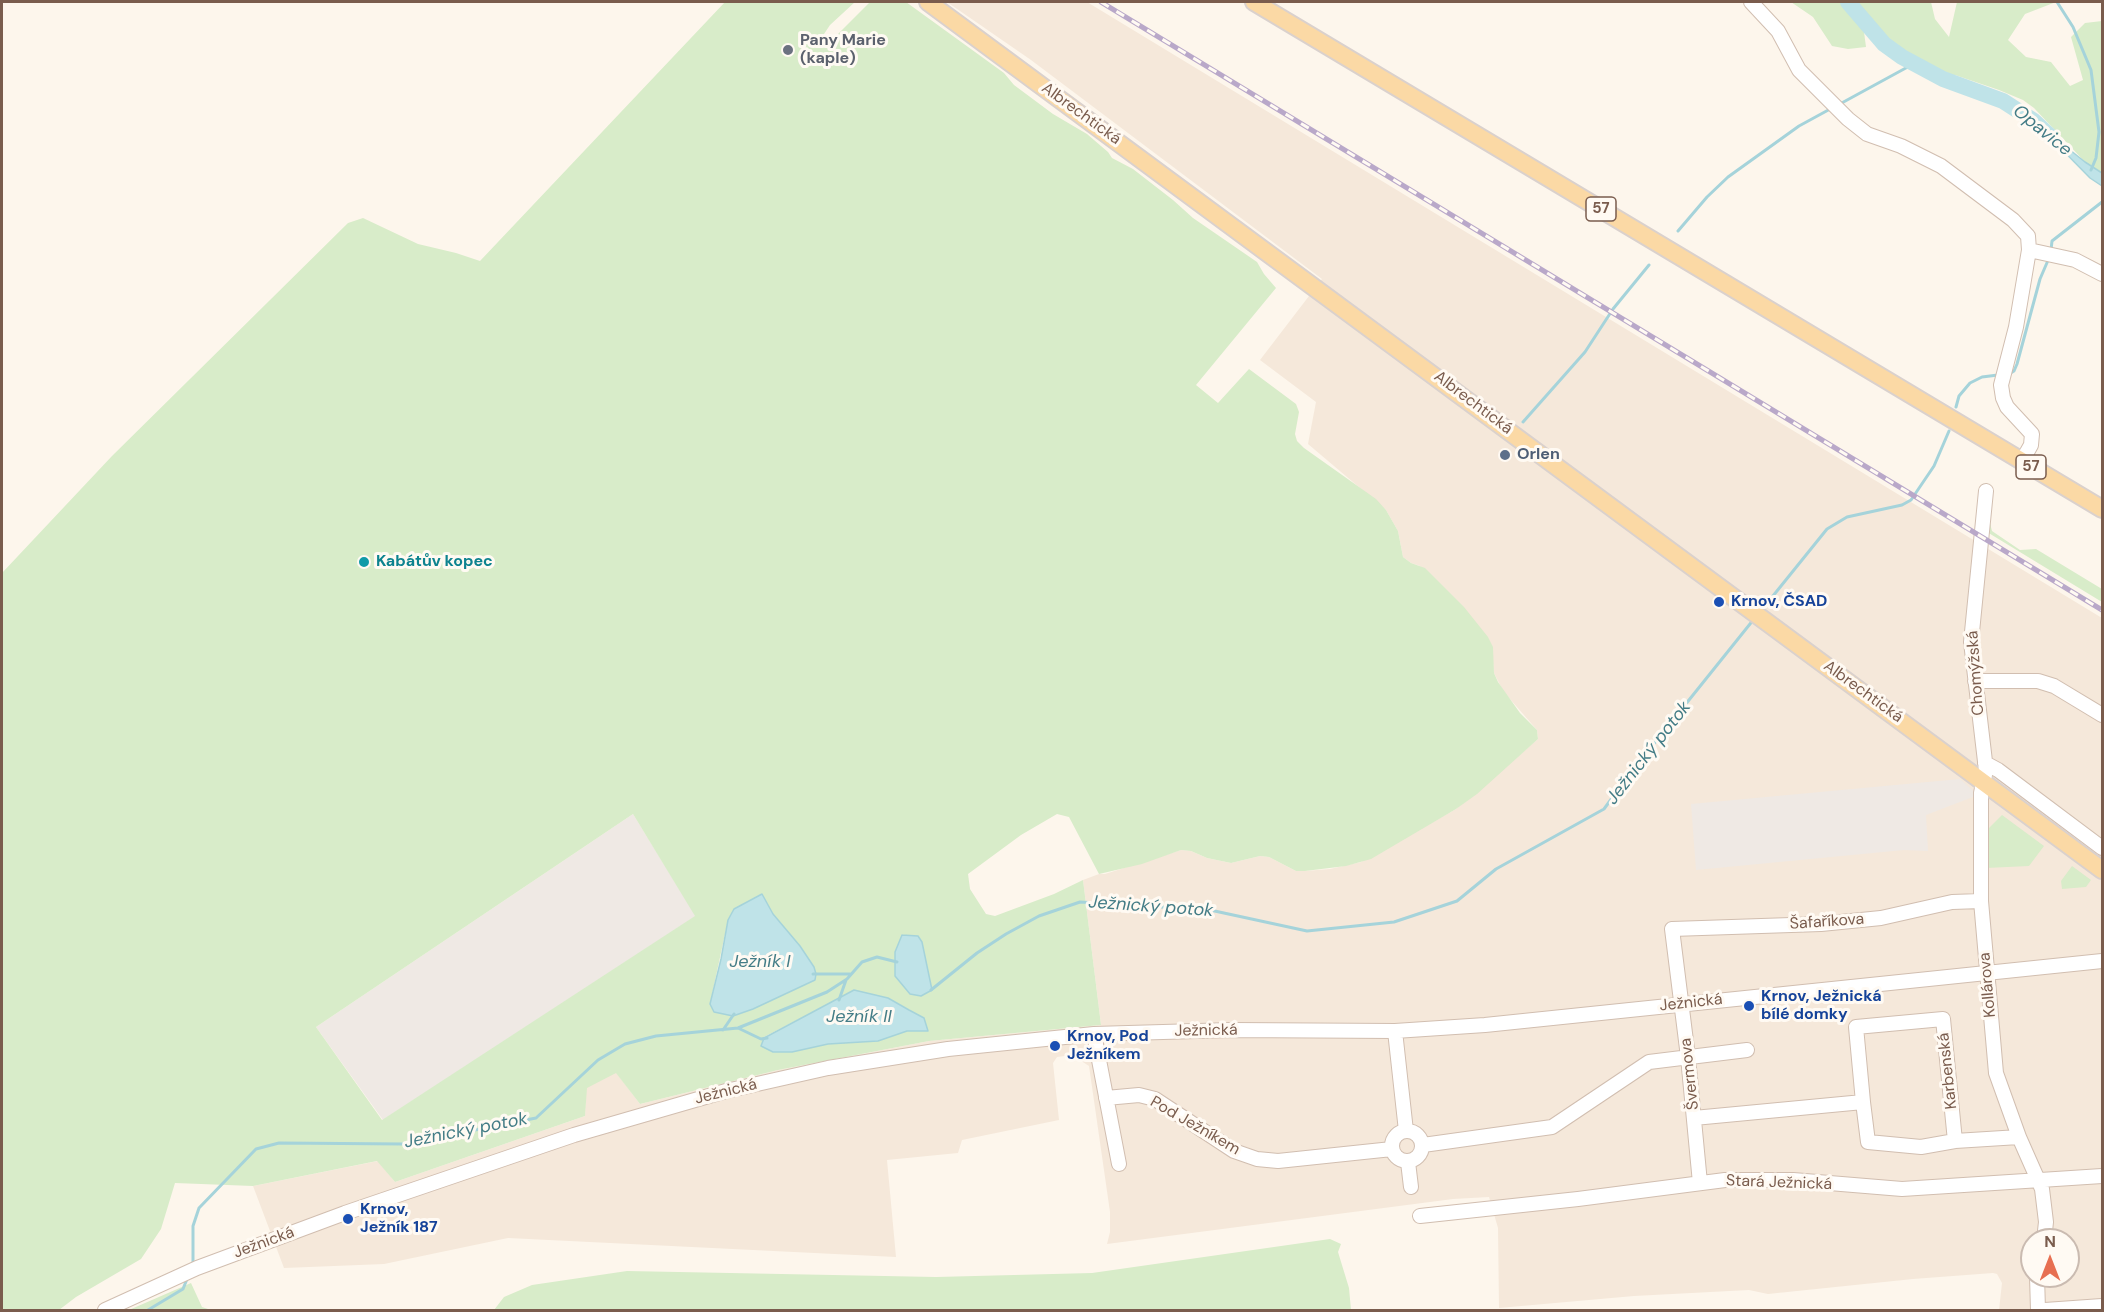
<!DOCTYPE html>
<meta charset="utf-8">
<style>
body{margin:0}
#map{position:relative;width:2104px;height:1312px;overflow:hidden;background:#fdf6ec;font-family:"DM Sans",sans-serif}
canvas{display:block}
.frame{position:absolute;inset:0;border:3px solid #7a5c4d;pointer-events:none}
.north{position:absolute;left:2020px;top:1228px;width:60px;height:60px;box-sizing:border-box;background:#fffaf3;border:2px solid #cabbb1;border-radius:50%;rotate:0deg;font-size:16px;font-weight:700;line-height:24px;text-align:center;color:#7a5c4d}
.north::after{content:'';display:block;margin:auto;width:21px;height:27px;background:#e76f51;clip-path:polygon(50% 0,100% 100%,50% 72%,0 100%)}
</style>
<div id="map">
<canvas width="2104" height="1312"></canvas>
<div class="frame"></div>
<div class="north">N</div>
</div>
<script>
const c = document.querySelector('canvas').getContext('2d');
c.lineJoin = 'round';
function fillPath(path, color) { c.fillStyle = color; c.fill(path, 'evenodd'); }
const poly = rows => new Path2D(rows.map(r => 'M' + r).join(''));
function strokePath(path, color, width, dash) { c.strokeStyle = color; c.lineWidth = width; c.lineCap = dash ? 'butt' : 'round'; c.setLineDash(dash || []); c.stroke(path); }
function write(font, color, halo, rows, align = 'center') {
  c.font = font + ' "DM Sans",sans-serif'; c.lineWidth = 6; c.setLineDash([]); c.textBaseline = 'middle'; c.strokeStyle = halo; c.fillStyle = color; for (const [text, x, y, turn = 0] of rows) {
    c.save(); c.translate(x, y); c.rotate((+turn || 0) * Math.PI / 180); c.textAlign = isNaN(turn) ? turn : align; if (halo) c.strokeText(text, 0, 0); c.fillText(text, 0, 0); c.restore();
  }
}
fillPath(poly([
 [947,2,1087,2,2102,618,2102,1310,1999,1310,2002,1283,1997,1274,1993,1273,1913,1279,1768,1294,1749,1290,1634,1296,1499,1308,1498,1228,1489,1197,1453,1199,1107,1244,1110,1232,1110,1212,1089,1066,1072,1055,1057,1057,1053,1063,1059,1120,962,1140,958,1153,887,1160,896,1257,508,1238,384,1264,284,1268,253,1186,378,1161,395,1182,585,1116,586,1087,616,1072,640,1104,778,1070,929,1041,1101,1025,1083,880,1099,874,1105,874,1181,850,1191,851,1207,858,1231,863,1260,856,1269,857,1296,871,1305,871,1330,869,1361,862,1456,809,1538,739,1537,730,1503,691,1494,673,1493,662,1420,566,1411,563,1403,557,1398,531,1386,510,1308,444,1316,402,1260,360,1322,279,1031,60],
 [2032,1240,2068,1240,2068,1276,2032,1276]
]), '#f5e8da');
fillPath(poly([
 [1960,779,1978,795,1926,815,1928,851,1904,850,1696,870,1691,804],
 [633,814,696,916,383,1120,316,1027]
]), '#efe9e4');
fillPath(poly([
 [725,2,855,2,830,25,824,34,826,39,830,39,834,38,870,2,906,2,1004,73,1014,85,1053,114,1087,134,1108,152,1112,158,1133,169,1173,200,1193,218,1257,262,1264,274,1276,288,1196,385,1218,403,1249,369,1296,404,1299,412,1295,434,1297,441,1304,448,1376,499,1386,510,1398,531,1403,557,1411,563,1425,568,1464,607,1488,637,1493,647,1494,673,1498,682,1520,713,1537,730,1538,739,1477,794,1456,809,1371,859,1346,866,1305,871,1296,871,1269,857,1260,856,1231,863,1207,858,1191,851,1181,850,1142,864,1099,874,1069,817,1057,814,1021,835,968,874,970,889,986,914,995,916,1054,894,1083,880,1101,1025,929,1041,778,1070,640,1104,616,1073,587,1088,585,1116,395,1182,377,1161,253,1186,175,1183,161,1229,141,1259,76,1297,59,1310,2,1310,2,573,112,456,348,223,363,218,418,244,456,253,480,261],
 [633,814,695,916,382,1120,316,1027],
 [762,894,773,914,800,946,814,967,733,1016,714,1012,710,1004,728,920,734,909],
 [855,990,907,1031,878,1041,828,1044,792,1052,764,1037],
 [1791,2,1931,2,1935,19,1949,37,1957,2,2056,2,2025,14,2008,40,2026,57,2051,62,2070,86,2083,80,2071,37,2085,23,2102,21,2102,173,2085,162,2034,108,2023,100,1999,90,1955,75,1936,79,1895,58,1864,32,1866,47,1848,49,1832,46,1813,17],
 [1989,519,1992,531,2020,550,2036,549,2102,589,2102,602,1987,532],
 [2002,815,2044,846,2029,866,1986,868,1985,832],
 [2072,866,2091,880,2086,887,2062,889,2061,881],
 [1330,1239,1341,1244,1338,1252,1349,1288,1351,1310,494,1310,504,1297,532,1285,627,1271,936,1277,1092,1273],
 [191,1283,202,1307,211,1310,129,1310]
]), '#d8ecc9');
const water = poly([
 [2034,121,2085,162,2102,173,2102,186,2090,178,2034,121],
 [762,894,773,914,800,946,814,967,816,974,815,980,753,1009,733,1016,714,1012,710,1004,721,959,728,920,734,909,762,894],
 [902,935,918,936,922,942,932,990,921,996,910,994,895,976,895,952,902,935],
 [854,990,888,998,909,1010,924,1018,928,1031,907,1031,878,1041,828,1044,792,1052,773,1052,761,1046,764,1038,854,990]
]);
fillPath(water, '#bfe3e8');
strokePath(water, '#a5d3da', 1.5);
strokePath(poly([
 [2057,2,2073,27,2091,70,2099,132,2096,158,2091,170],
 [1838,105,1915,63],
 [1678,231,1707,197,1728,177,1799,126,1832,108],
 [2051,250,2052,241,2102,202],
 [2009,374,2014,371,2017,364,2040,279,2049,258],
 [1956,407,1959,396,1970,383,1982,377,1998,375],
 [1523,422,1585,352,1613,309,1649,265],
 [1760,612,1827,529,1847,517,1902,505,1911,500,1934,466,1949,431],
 [813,974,850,974],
 [931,990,977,953,1006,934,1039,916,1080,902,1210,910,1307,931,1394,922,1457,901,1496,869,1604,809,1628,776,1754,619],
 [839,1000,846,980],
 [738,1028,761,1039,767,1038],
 [723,1030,734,1014],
 [193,1264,193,1226,199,1208,256,1149,279,1143,404,1144,536,1118,598,1060,625,1044,656,1036,738,1028,827,992,847,979,862,962,877,957,897,962],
 [148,1310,183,1289,187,1279]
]), '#a5d3da', 3);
strokePath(poly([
 [1848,2,1884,44,1902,57,1943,79,2003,101,2034,121,2050,136]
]), '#bfe3e8', 16);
const minor = poly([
 [1751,2,1778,31,1799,70,1848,119,1867,134,1901,146,1941,166,2013,220,2028,236,2029,250,2016,327,2001,385,2003,398,2007,407,2032,434,2031,445,2022,461],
 [2029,250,2075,260,2102,274],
 [1986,491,1971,642,1986,770,1981,793,1981,901,1996,1073,2019,1137,2042,1189,2046,1222,2044,1240],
 [1975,681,2038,681,2054,686,2102,715],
 [1985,763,1998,770,2102,848],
 [1395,1031,1406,1131],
 [1094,1034,1119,1164],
 [1106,1098,1139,1095,1155,1099,1234,1151,1257,1159,1278,1161,1392,1149],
 [1694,1118,1863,1102,1856,1027,1943,1019,1955,1141,1921,1147,1868,1142,1863,1102],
 '1392 1146a15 15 0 1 1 30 0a15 15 0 1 1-30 0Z',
 [1955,1141,2019,1137],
 [1423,1145,1552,1127,1649,1062,1747,1050],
 [1408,1162,1411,1187],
 [1700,1183,1688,1057,1672,929,1821,924,1881,918,1952,902,1981,901],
 [1420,1216,1578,1199,1725,1180,1793,1180,1902,1189,2102,1176],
 [2037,1276,2038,1310],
 [105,1310,197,1268,345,1213,574,1135,726,1091,828,1068,948,1049,1094,1034,1232,1030,1395,1031,1485,1025,2102,961],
 [2045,1310,2102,1306]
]);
const major = poly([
 [928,2,2102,870],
 [1254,2,2102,509]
]);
strokePath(minor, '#d1beb0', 16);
strokePath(major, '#dad1cd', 20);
strokePath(minor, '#fff', 14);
strokePath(major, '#fbd9a5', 16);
const rail = poly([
 [1101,2,2102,610]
]);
strokePath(rail, '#b9a8c9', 5);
strokePath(rail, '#fffaf3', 3, [9]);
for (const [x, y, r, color] of [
 [788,50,6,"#6b7280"],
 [1505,455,6,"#5c6f8a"],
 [364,562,6,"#0f9aa8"],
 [1719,602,6,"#1a4fb4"],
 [1749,1006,6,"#1a4fb4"],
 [1055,1046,6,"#1a4fb4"],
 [348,1219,6,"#1a4fb4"]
]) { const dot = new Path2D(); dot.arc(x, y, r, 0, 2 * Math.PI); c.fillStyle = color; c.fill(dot); strokePath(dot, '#fffaf3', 2); }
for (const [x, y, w] of [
 [1601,209,30],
 [2031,467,30]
]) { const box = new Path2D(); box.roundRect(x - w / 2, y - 12, w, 24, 4.5); c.fillStyle = '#fffaf3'; c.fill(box); strokePath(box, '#7a5c4d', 1.5); }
write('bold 15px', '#7a5c4d', null, [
 ["57",1601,209],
 ["57",2031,467]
]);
write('bold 16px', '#5b616d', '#fffaf3', [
 ["Pany Marie",800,41],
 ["(kaple)",800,59]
], 'left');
write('16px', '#7a5c4d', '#fffaf3', [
 ["Albrechtická",1081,114,36],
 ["Albrechtická",1473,403,37],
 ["Chomýžská",1976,673,-94],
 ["Albrechtická",1863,692,36],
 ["Šafaříkova",1827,922,-4],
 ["Kollárova",1988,985,-95],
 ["Ježnická",1691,1003,-6],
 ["Ježnická",1206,1031,-1],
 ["Karbenská",1948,1071,-96],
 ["Švermova",1690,1074,-96],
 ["Ježnická",726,1092,-14],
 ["Pod Ježníkem",1195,1126,30],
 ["Stará Ježnická",1779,1183,2],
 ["Ježnická",264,1243,-20]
]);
write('bold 16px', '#4e5e75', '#fffaf3', [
 ["Orlen",1517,455]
], 'left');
write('bold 16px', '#0d838f', '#fffaf3', [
 ["Kabátův kopec",376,562]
], 'left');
write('bold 16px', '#164399', '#fffaf3', [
 ["Krnov, ČSAD",1731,602],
 ["Krnov, Ježnická",1761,997],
 ["bílé domky",1761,1015],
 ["Krnov, Pod",1067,1037],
 ["Ježníkem",1067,1055],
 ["Krnov,",360,1210],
 ["Ježník 187",360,1228]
], 'left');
write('italic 18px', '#437c86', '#fffaf3', [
 ["Opavice",2042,131,39],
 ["Ježnický potok",1649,753,-52],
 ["Ježnický potok",1151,907,4],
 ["Ježník I",760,962],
 ["Ježník II",859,1017],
 ["Ježnický potok",466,1131,-11]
]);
</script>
